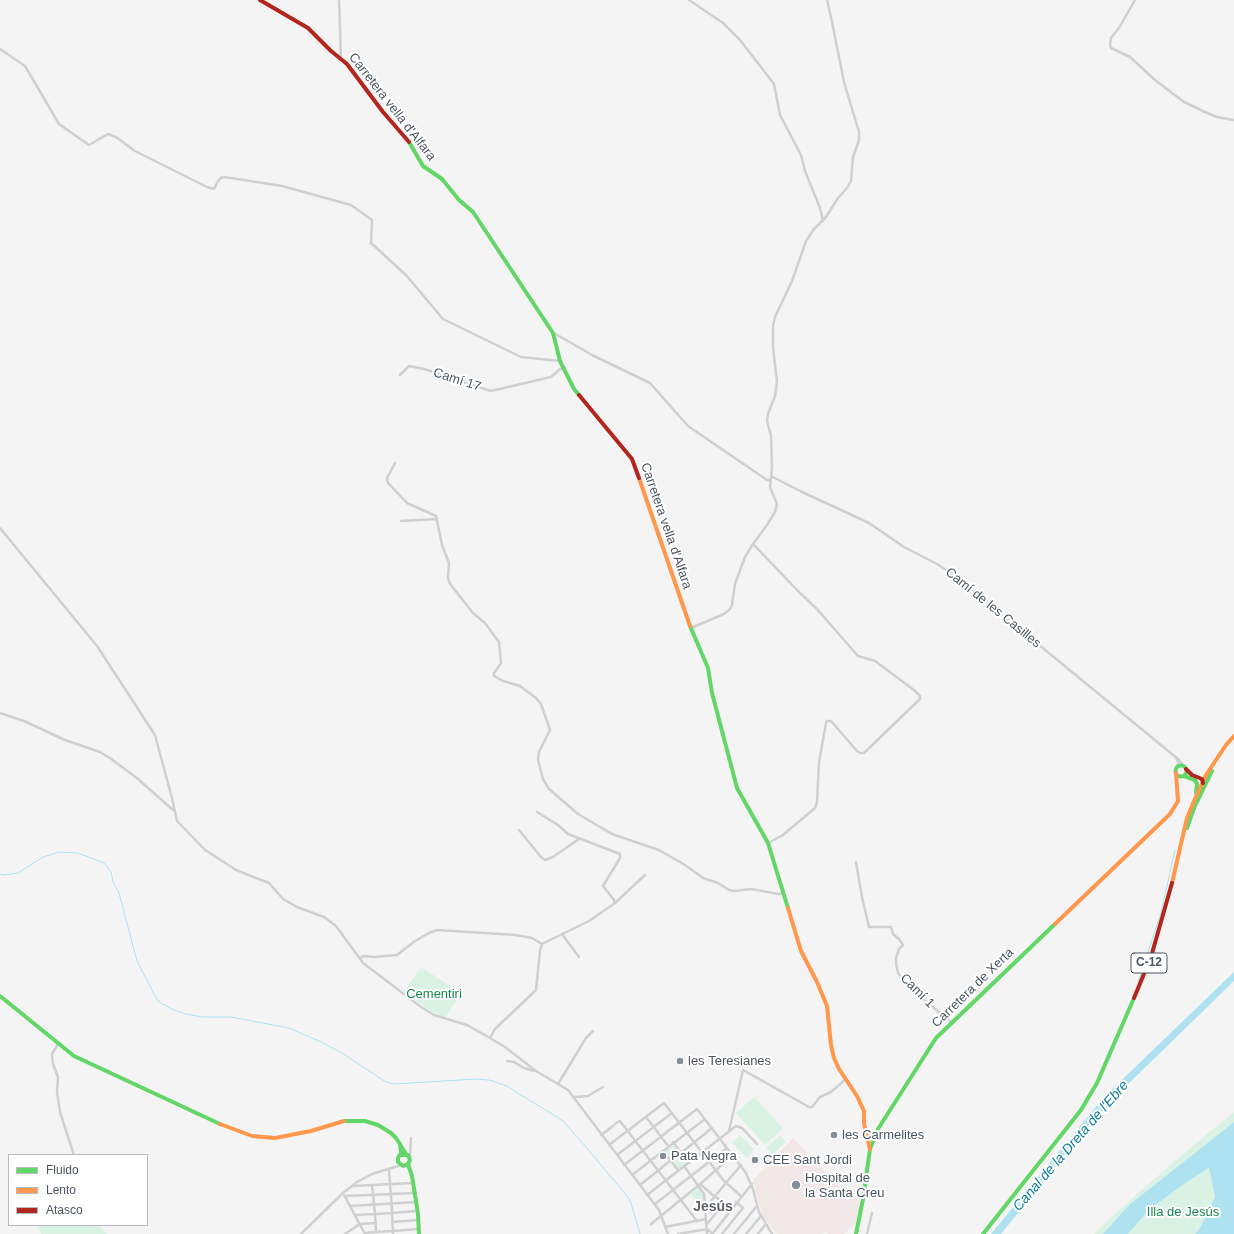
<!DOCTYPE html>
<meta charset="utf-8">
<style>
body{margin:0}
#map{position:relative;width:1234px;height:1234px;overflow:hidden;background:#f4f4f4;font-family:Arial,sans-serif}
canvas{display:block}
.legend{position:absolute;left:8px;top:1154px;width:140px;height:72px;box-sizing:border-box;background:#fff;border:1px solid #b7bbc0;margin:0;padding:5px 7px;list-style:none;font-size:12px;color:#4a5661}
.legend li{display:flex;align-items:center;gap:8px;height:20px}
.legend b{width:20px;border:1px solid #b7bbc0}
</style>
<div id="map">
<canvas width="1234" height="1234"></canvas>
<ul class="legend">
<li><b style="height:5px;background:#63d668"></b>Fluido</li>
<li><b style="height:5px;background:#ff974d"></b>Lento</li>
<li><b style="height:5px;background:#b3261e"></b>Atasco</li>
</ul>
</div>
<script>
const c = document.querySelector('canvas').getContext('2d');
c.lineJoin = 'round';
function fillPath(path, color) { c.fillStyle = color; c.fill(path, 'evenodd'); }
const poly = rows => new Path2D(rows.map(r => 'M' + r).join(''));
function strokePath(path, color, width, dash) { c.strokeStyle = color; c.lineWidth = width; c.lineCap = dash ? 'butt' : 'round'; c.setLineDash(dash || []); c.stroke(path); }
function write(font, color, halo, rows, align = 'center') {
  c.font = font + ' Arial,sans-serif'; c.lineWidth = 4; c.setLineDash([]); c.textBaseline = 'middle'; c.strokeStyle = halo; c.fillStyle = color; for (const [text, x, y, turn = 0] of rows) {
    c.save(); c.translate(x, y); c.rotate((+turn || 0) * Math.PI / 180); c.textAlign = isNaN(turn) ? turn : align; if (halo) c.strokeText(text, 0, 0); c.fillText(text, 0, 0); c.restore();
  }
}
fillPath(poly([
 [793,1138,840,1187,844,1188,860,1201,856,1222,844,1234,828,1234,826,1232,823,1234,777,1234,763,1217,753,1180]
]), '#f1e7e6');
fillPath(poly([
 [421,967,461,993,445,1018,431,1011,404,992],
 [754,1097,783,1128,765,1145,736,1113],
 [1234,1112,1234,1122,1129,1205,1103,1234,1094,1234,1109,1219,1176,1160],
 [740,1135,754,1149,747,1158,732,1143],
 [780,1135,786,1142,772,1155,766,1148],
 [673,1145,687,1162,679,1169,665,1151],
 [1209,1168,1215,1197,1199,1230,1195,1234,1128,1234,1149,1210,1185,1183],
 [699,1188,703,1195,704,1213,703,1214,690,1194],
 [38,1225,98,1225,107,1234,41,1234]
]), '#d9f2e3');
fillPath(poly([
 [1234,972,1234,981,1124,1088,1083,1132,1001,1234,991,1234,1104,1097],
 [1234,1122,1234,1234,1195,1234,1199,1230,1215,1197,1209,1168,1185,1183,1149,1210,1128,1234,1103,1234,1129,1205]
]), '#aee2f0');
strokePath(poly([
 [0,874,4,875,18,873,43,857,59,852,78,853,104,863,111,872,113,882,119,893,137,961,154,994,159,1002,174,1010,186,1014,203,1017,231,1017,289,1028,319,1041,342,1053,386,1082,394,1084,476,1079,489,1080,507,1086,516,1092,562,1120,586,1147,627,1196,631,1203,640,1234],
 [1138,982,1161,913,1175,850]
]), '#aee2f0', 1);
strokePath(poly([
 [339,0,341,58],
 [689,0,723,23,740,40,774,84,780,115,801,155,805,171,820,208,823,221],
 [1135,0,1119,28,1111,38,1110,45,1111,48,1130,57,1155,80,1184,102,1205,112,1217,117,1234,120],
 [0,49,25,66,59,124,89,145,108,134,116,137,135,151,207,187,214,189,218,181,222,177,231,178,282,186,351,205,372,220,371,243,406,275,443,319,521,357,560,361],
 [554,333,592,355,650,383,688,426,767,480,770,480],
 [400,375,409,366,424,369,491,391,551,377,560,369,563,369],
 [395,463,387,478,388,483,407,503,436,516,442,545,449,563,448,578,450,584,473,613,485,623,499,642,501,663,494,673,494,676,503,681,520,686,536,698,541,704,550,730,539,752,538,760,543,779,549,789,578,814,612,834,659,850,685,865,703,878,718,883,729,890,734,891,751,889,779,894,783,893],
 [771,476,800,491,869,523,904,547,937,564,961,580,1004,617,1033,640,1178,759,1184,766],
 [401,521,437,519],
 [0,528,97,646,155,735,172,798,177,821,205,850,236,870,269,883,283,899,297,907,324,917,336,926,363,963,421,1007,434,1015,467,1025,490,1038,505,1047,536,1071,568,1090,659,1210,668,1234],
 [753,544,800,593,816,608,858,656,875,661,914,690,920,696,920,699,864,753,860,753,857,751,831,721,827,721,826,723,819,762,817,802,815,808,783,835,768,843],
 [691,628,724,614,730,609,732,605,735,584,745,557,753,544,767,525,775,512,777,504,770,487,772,468,771,436,767,421,768,414,775,396,777,381,773,348,773,326,775,317,792,281,806,241,814,229,826,217,838,198,847,188,851,181,853,157,859,140,859,132,844,82,831,17,827,0],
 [0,713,24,721,65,740,100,752,110,758,138,779,173,810],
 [1176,757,1178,762,1177,768],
 [537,812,558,825,568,834,620,854,620,858,603,886,614,900,615,903],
 [519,830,541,857,545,860,553,857,579,839],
 [856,862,862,897,869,927,891,927,893,934,899,939,903,945,899,949,896,958,896,964,898,973,910,988,951,1022],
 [562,934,579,957],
 [360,959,363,956,374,957,397,955,415,941,429,933,437,930,516,935,532,938,542,944],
 [490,1038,495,1029,536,990,540,951,542,944,589,921,615,903,645,875],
 [58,1044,52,1054,53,1064,58,1077,57,1092,60,1112,74,1155],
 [507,1061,514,1062,524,1068,535,1071],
 [558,1084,586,1038,593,1031],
 [574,1097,588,1096,603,1087],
 [646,1117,668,1146],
 [615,1124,620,1121,697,1221],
 [729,1131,743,1070,809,1107,812,1107,820,1097,831,1092,846,1079],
 [601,1135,613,1126],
 [673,1142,689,1163],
 [609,1145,664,1103,724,1181,741,1196],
 [663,1151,678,1170],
 [681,1153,712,1128],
 [617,1155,672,1113],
 [410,1157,411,1138],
 [624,1165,697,1109,746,1173,753,1189,759,1212,772,1234],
 [684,1166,704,1194,707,1234],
 [389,1170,390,1184,391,1195,393,1231,376,1232,375,1214,392,1213,417,1211],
 [632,1175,705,1119],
 [700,1184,714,1196],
 [640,1185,670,1161],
 [352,1186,413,1183],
 [343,1193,365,1234],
 [647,1195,736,1126,742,1128,757,1144],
 [345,1196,415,1193],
 [715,1196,731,1209],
 [655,1204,727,1148],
 [350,1206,416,1202],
 [705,1208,741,1165],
 [355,1215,375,1214,372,1185],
 [392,1222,418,1220],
 [651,1224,699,1185,733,1155],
 [707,1224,724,1203],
 [665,1227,706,1219],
 [365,1233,376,1232],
 [713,1233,752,1184],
 [301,1234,343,1193,357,1182,372,1174,401,1165],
 [345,1234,360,1224,376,1223],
 [393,1234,393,1231,419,1229],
 [678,1234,707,1229,713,1234],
 [722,1234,743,1208,736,1202],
 [734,1234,757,1206],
 [746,1234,761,1216],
 [758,1234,765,1225],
 [867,1234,872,1213]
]), '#ced0d2', 2.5);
strokePath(poly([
 [409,142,423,166,442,179,459,200,473,212,553,333,560,361,574,389,579,395],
 [690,626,708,668,712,693,737,788,768,843,788,908],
 '1175.5 771a5.5 5.5 0 1 1 11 0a5.5 5.5 0 1 1-11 0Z',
 [1184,776,1195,780,1197,784,1196,793],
 [1187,828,1194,808,1212,771],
 [0,996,74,1056,220,1124],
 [344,1121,365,1121,378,1125,391,1133,396,1138,406,1154],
 [400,1144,401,1153,398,1158,398,1162,403,1166,408,1164,410,1160,408,1155,400,1155],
 [408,1164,412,1176,418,1214,419,1234],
 [856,1234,863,1199,870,1149,878,1129,936,1038,1055,924],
 [983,1234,1081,1110,1097,1083,1134,998]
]), '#63d668', 4);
strokePath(poly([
 [639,478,690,626],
 [1172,883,1187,818,1194,801,1206,775,1226,745,1234,736],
 [788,908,801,951,817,982,827,1006,831,1045,834,1058,839,1069,857,1096,864,1111,864,1124,870,1149],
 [1055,924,1170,814,1178,801,1176,773],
 [220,1124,252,1136,275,1138,311,1131,344,1121]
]), '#ff974d', 4);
strokePath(poly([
 [260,0,308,28,331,51,347,64,383,112,409,142],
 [579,395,632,459,639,478],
 [1186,769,1192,775,1202,779,1203,783],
 [1134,998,1151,957,1172,883]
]), '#b3261e', 4);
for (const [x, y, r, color] of [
 [680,1061,4,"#868d94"],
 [834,1135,4,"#868d94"],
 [663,1156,4,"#868d94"],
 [755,1160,4,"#868d94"],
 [796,1185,5,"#868d94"]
]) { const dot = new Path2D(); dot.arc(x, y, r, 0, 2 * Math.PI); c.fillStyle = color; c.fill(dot); strokePath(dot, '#fff', 1.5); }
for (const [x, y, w] of [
 [1149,963,36]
]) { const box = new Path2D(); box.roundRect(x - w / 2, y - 10, w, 20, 3); c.fillStyle = '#fff'; c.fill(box); strokePath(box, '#4a5661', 1); }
write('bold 12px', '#4a5661', null, [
 ["C-12",1149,963]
]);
write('13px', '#4a5661', '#fff', [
 ["Carretera vella d'Alfara",392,107,52],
 ["Camí 17",457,380,18],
 ["Carretera vella d'Alfara",666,526,71],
 ["Camí de les Casilles",993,608,39],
 ["Carretera de Xerta",973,988,-44],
 ["Camí 1",917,991,45]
]);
write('13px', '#17864f', '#fff', [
 ["Cementiri",434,994],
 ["Illa de Jesús",1183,1212]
]);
write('13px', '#4a5661', '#fff', [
 ["les Teresianes",688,1061],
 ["les Carmelites",842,1135],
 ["Pata Negra",671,1156],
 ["CEE Sant Jordi",763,1160],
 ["Hospital de",805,1178],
 ["la Santa Creu",805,1193]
], 'left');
write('italic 14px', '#0c7c9b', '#fff', [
 ["Canal de la Dreta de l'Ebre",1071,1146,-49]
]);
write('bold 14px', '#5f6368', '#fff', [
 ["Jesús",713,1207]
]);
</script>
